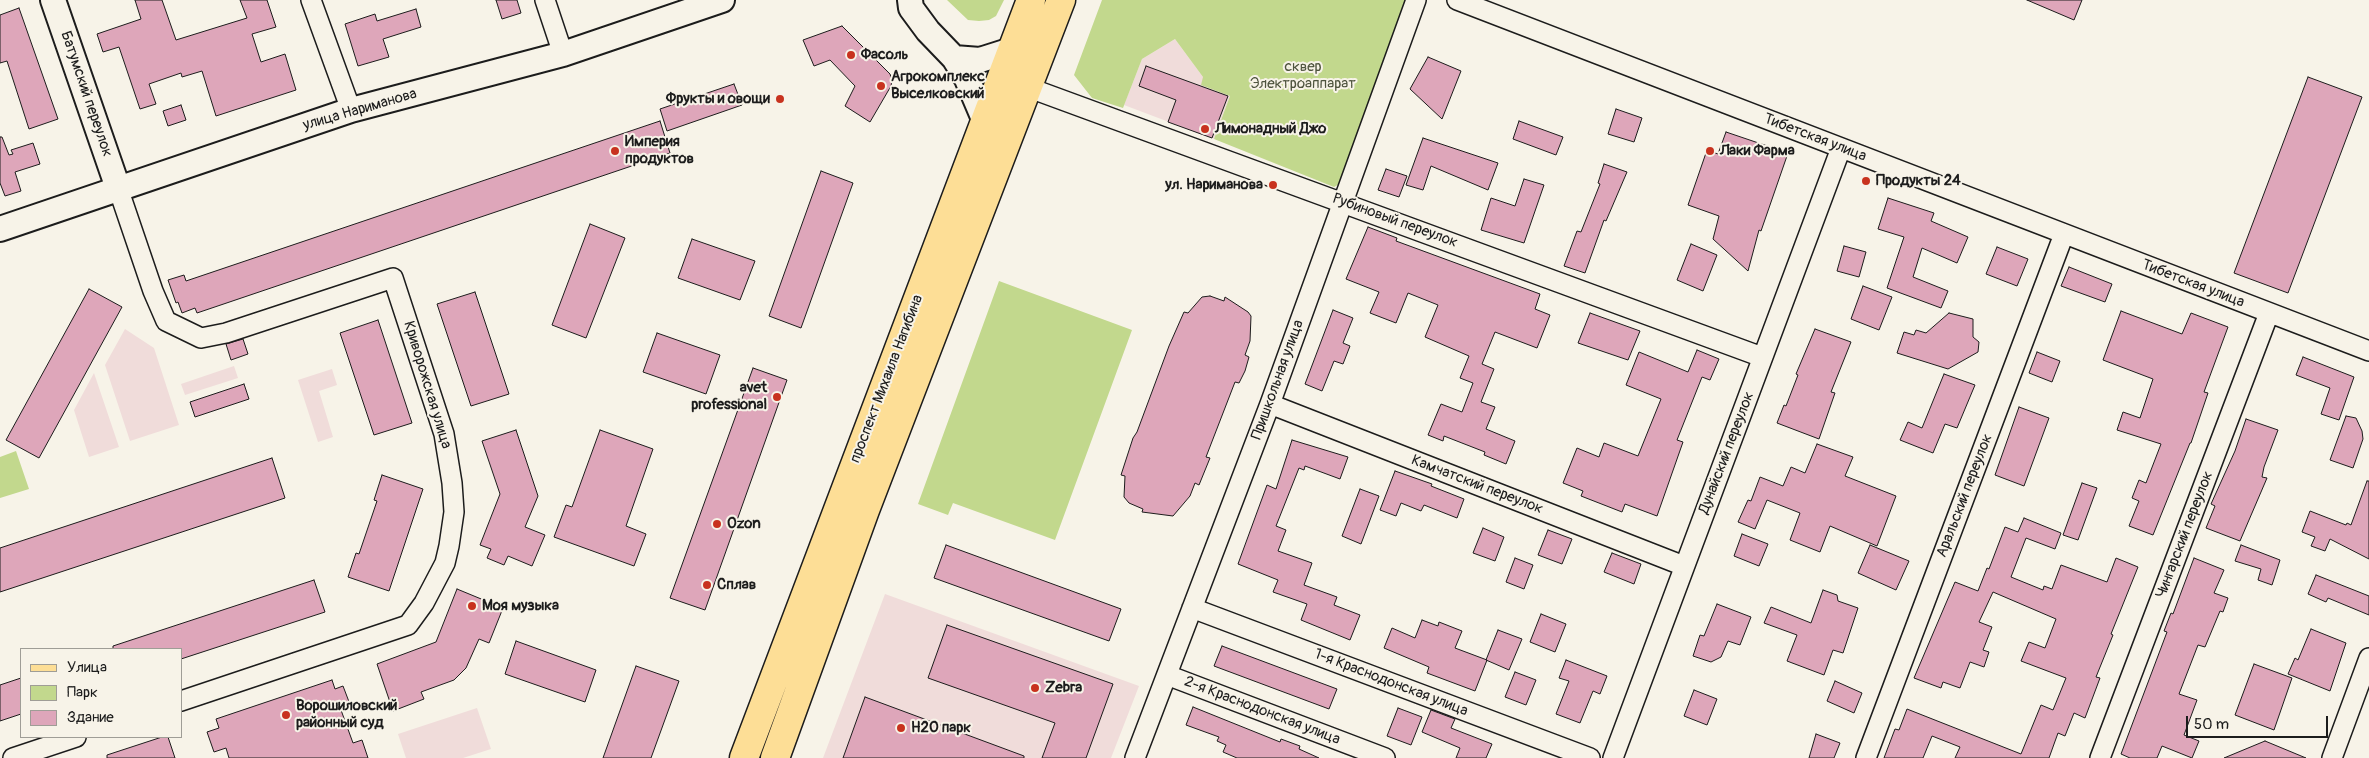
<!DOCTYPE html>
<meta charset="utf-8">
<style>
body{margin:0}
#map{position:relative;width:2369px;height:758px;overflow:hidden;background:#f7f3e8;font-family:Pangolin,sans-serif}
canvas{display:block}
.legend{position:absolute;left:20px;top:648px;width:162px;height:90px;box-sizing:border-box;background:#f7f3e8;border:1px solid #9f9d96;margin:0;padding:6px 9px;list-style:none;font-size:15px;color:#1c1c1c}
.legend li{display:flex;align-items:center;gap:10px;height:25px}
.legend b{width:25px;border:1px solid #9f9d96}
.scale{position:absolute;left:2186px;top:716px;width:142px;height:22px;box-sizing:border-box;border:2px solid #1c1c1c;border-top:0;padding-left:6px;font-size:15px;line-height:18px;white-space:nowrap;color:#1c1c1c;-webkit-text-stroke:4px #f7f3e8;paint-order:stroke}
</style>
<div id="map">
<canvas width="2369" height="758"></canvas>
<ul class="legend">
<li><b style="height:6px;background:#fdde96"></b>Улица</li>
<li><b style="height:14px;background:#c2d88d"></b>Парк</li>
<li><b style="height:14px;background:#dea6ba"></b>Здание</li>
</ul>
<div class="scale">50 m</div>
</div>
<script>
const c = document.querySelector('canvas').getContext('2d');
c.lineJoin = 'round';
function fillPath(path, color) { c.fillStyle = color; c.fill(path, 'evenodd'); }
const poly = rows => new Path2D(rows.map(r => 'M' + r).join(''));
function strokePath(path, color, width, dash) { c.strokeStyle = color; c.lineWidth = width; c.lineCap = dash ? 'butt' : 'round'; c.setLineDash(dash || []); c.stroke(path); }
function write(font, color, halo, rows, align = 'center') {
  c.font = font + ' Pangolin,sans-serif'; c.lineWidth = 4; c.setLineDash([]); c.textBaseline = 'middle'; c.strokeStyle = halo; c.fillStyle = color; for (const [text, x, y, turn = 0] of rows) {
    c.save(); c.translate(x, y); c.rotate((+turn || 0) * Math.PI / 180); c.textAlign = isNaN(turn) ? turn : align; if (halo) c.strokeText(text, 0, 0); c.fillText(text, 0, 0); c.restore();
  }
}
fillPath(poly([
 [1175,39,1203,77,1230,96,1214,139,1124,105,1142,59],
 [125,329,154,348,179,425,130,441,105,365],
 [234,366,238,378,185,395,181,384],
 [332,369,337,385,319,391,333,437,318,442,298,380],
 [94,373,119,447,89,457,74,410],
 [885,594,1139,686,1111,758,823,758],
 [477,708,491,749,463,758,406,758,398,734]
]), '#f0dcda');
fillPath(poly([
 [947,0,1004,0,996,16,989,20,979,21,968,20],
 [1102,0,1411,0,1347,180,1334,187,1214,139,1230,96,1201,85,1203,77,1175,39,1142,59,1123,108,1092,98,1074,75],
 [999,281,1132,330,1055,540,953,503,948,515,918,504],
 [16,451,29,489,0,498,0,457]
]), '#c2d88d');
const building = poly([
 [135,0,162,0,176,40,247,18,240,0,267,0,276,27,252,34,261,62,285,54,296,90,216,116,202,71,182,77,181,73,149,84,156,104,140,109,119,47,103,52,97,34,141,19,135,0],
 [496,0,517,0,521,13,502,19,496,0],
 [2027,0,2082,0,2074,20,2027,0],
 [19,8,58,119,29,129,7,61,0,63,0,15,19,8],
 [416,9,421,27,383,39,389,57,358,66,345,24,375,14,377,21,416,9],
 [842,26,890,74,892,80,891,86,870,122,845,106,855,86,830,60,814,66,803,40,842,26],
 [1428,57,1461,71,1442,119,1410,89,1428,57],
 [1146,66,1228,96,1212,138,1168,122,1176,100,1139,86,1146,66],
 [2308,77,2362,97,2288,293,2234,273,2308,77],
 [734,84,742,105,667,131,660,109,734,84],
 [181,105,186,120,168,126,163,111,181,105],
 [1616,109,1642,118,1634,142,1608,134,1616,109],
 [660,121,670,153,197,313,195,308,182,313,178,302,176,303,168,280,184,275,186,281,660,121],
 [1519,121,1563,137,1556,155,1513,139,1519,121],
 [1726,132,1788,153,1761,231,1759,230,1748,271,1713,239,1719,216,1688,205,1707,150,1718,154,1726,132],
 [0,137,2,137,9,155,13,154,11,150,33,143,40,164,15,172,21,191,5,196,0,183,0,137],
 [1423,138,1498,163,1488,190,1431,166,1423,190,1406,185,1423,138],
 [1604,164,1627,172,1606,221,1604,220,1585,273,1564,266,1577,231,1581,232,1600,184,1598,183,1604,164],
 [1386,169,1407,176,1399,197,1378,190,1386,169],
 [821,171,853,183,801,328,769,316,821,171],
 [1524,179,1544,185,1524,243,1481,230,1491,198,1515,206,1524,179],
 [1888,198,1934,213,1931,221,1968,237,1957,263,1922,248,1913,277,1948,291,1941,308,1887,288,1904,237,1878,229,1888,198],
 [590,224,625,238,586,338,552,325,590,224],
 [1368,227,1397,238,1396,241,1540,294,1535,309,1550,315,1537,348,1495,332,1482,364,1494,369,1481,402,1495,407,1486,429,1515,441,1506,464,1484,455,1485,452,1444,436,1443,441,1428,435,1441,404,1462,412,1473,383,1460,378,1469,356,1425,337,1438,305,1408,293,1396,323,1370,313,1379,292,1346,279,1368,227],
 [692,239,755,261,740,300,678,278,692,239],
 [1691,244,1717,255,1703,291,1677,280,1691,244],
 [1844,246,1866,252,1859,277,1837,271,1844,246],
 [1997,247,2028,259,2017,286,1986,274,1997,247],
 [2069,267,2112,284,2105,302,2061,286,2069,267],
 [1863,286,1892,297,1879,330,1851,319,1863,286],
 [89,289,122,307,39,458,6,440,89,289],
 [475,292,509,394,471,406,437,304,475,292],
 [1210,296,1224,301,1225,297,1248,312,1251,316,1250,341,1245,355,1249,357,1245,371,1239,383,1235,382,1206,457,1210,458,1199,485,1195,483,1190,496,1173,516,1142,512,1143,509,1129,503,1124,497,1125,476,1121,475,1133,438,1137,432,1169,346,1184,312,1188,313,1202,297,1210,296],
 [1333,310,1353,318,1343,343,1350,346,1343,364,1334,361,1322,391,1305,384,1333,310],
 [2121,311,2182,334,2191,313,2228,327,2204,392,2208,393,2191,443,2190,443,2153,535,2129,526,2139,501,2132,498,2139,480,2146,483,2161,444,2117,430,2123,412,2140,418,2153,379,2103,360,2121,311],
 [1590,313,1640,331,1628,360,1578,343,1590,313],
 [1949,313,1973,319,1973,337,1979,342,1978,352,1948,369,1897,353,1904,332,1914,335,1916,330,1926,333,1949,313],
 [378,320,412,423,374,435,340,333,378,320],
 [1815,329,1851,342,1831,392,1835,393,1819,439,1777,423,1784,405,1786,406,1798,375,1796,374,1815,329],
 [657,333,720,355,706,394,643,372,657,333],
 [243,339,248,354,231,360,226,344,243,339],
 [1697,350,1719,359,1710,380,1702,377,1677,440,1683,442,1657,516,1625,504,1622,512,1581,496,1583,491,1563,483,1577,448,1599,457,1604,443,1638,456,1661,399,1626,385,1639,352,1688,372,1697,350],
 [2037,352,2060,361,2052,382,2029,373,2037,352],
 [2303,357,2354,377,2339,420,2321,414,2330,388,2296,375,2303,357],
 [753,368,787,380,705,610,670,598,753,368],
 [1944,374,1975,385,1957,428,1945,424,1933,453,1900,440,1908,422,1922,428,1944,374],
 [244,384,249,399,195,417,190,402,244,384],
 [2019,407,2049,418,2024,486,1995,475,2019,407],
 [2346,416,2356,418,2362,431,2363,439,2353,468,2330,460,2346,416],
 [2246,419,2278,430,2264,467,2262,477,2267,478,2240,541,2206,528,2215,506,2211,504,2235,451,2246,419],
 [516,430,538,496,525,527,545,535,532,566,508,556,504,565,487,558,491,549,480,545,500,494,482,441,516,430],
 [600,430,653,449,626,526,646,534,634,566,554,537,566,505,572,507,600,430],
 [1292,440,1348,457,1340,479,1305,466,1304,470,1299,468,1276,526,1286,530,1278,551,1312,563,1304,585,1337,597,1334,605,1360,615,1350,640,1301,620,1307,604,1273,592,1278,580,1238,564,1267,485,1276,489,1292,440],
 [1817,444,1853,457,1845,476,1896,496,1877,546,1830,526,1820,552,1790,540,1800,513,1767,500,1755,529,1738,522,1748,500,1751,501,1760,477,1783,486,1791,467,1805,473,1817,444],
 [272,458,285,498,0,592,0,548,272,458],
 [1395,471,1432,484,1431,486,1464,499,1457,518,1424,505,1421,511,1401,503,1396,516,1380,510,1395,471],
 [382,475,423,489,389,591,348,577,356,553,359,554,377,501,374,500,382,475],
 [2367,481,2369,481,2369,559,2330,539,2325,551,2311,546,2315,537,2302,532,2310,511,2346,525,2347,523,2351,525,2367,481],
 [2082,483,2097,488,2078,540,2063,535,2082,483],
 [1360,489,1379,496,1361,544,1342,536,1360,489],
 [2024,518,2061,533,2055,549,2026,538,2011,577,2043,590,2044,586,2052,589,2061,565,2107,582,2116,558,2138,567,2111,634,2113,635,2096,677,2100,678,2085,718,2074,713,2065,736,2058,733,2049,758,1955,758,1960,747,1932,736,1923,758,1884,758,1895,729,1899,730,1907,709,2021,754,2041,705,2053,710,2066,678,2021,661,2029,642,2045,648,2056,619,1993,592,1979,622,1992,627,1983,650,1989,652,1984,667,1970,662,1960,688,1943,682,1941,688,1914,678,1955,582,1978,591,1987,568,1989,569,2005,527,2018,532,2024,518],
 [1483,528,1504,537,1495,561,1473,553,1483,528],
 [1548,530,1572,539,1562,564,1538,555,1548,530],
 [1742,534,1768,544,1759,566,1734,556,1742,534],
 [946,545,1121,609,1109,641,934,578,946,545],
 [1870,545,1909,561,1896,590,1858,573,1870,545],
 [2241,545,2280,560,2272,585,2258,580,2261,569,2235,561,2241,545],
 [1612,553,1641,564,1634,584,1604,572,1612,553],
 [1515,558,1533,565,1524,589,1506,582,1515,558],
 [2194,558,2224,570,2214,593,2228,598,2223,612,2220,611,2205,647,2198,645,2179,694,2197,700,2184,735,2199,741,2192,758,2162,746,2157,758,2130,758,2121,754,2167,632,2164,631,2171,613,2173,614,2194,558],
 [2316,575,2369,596,2369,615,2328,598,2326,602,2308,594,2316,575],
 [314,580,325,612,181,659,181,649,113,649,113,646,314,580],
 [457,589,503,608,489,643,479,639,466,668,454,680,421,692,424,699,393,711,377,664,436,642,457,589],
 [1823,590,1837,595,1838,601,1858,608,1843,653,1833,650,1824,675,1787,661,1797,635,1764,623,1771,607,1811,623,1823,590],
 [1717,604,1751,617,1740,645,1728,641,1721,657,1711,662,1693,656,1700,635,1704,636,1717,604],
 [1541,614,1566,624,1555,652,1530,642,1541,614],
 [1422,620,1438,626,1439,622,1462,631,1455,648,1487,660,1475,691,1427,673,1429,667,1384,648,1392,628,1415,638,1422,620],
 [947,625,1113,684,1086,758,1042,758,1055,723,928,678,947,625],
 [2311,629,2346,643,2330,691,2288,674,2295,658,2298,660,2311,629],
 [1498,630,1522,639,1509,670,1486,660,1498,630],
 [516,641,596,670,585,702,505,674,516,641],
 [1222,646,1337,689,1329,709,1214,666,1222,646],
 [1566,660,1607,676,1600,694,1593,691,1580,723,1556,714,1569,681,1559,678,1566,660],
 [2254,664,2292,678,2274,730,2235,715,2254,664],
 [636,666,679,681,651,758,603,758,636,666],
 [1515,672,1536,680,1526,705,1505,697,1515,672],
 [21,678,21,714,0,721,0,685,21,678],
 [332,680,335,689,343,686,351,707,341,710,353,743,362,740,368,758,229,758,226,748,214,752,207,732,219,728,216,719,332,680],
 [1835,681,1862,693,1854,713,1827,701,1835,681],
 [1694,690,1717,699,1707,725,1684,716,1694,690],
 [865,697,1024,756,1024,758,843,758,865,697],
 [1193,707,1280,742,1281,739,1300,746,1299,749,1319,758,1237,758,1223,752,1226,745,1217,741,1219,737,1186,725,1193,707],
 [1398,708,1422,717,1411,745,1387,736,1398,708],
 [1431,710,1455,719,1451,728,1492,744,1486,758,1456,758,1460,748,1422,732,1431,710],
 [1816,734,1840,743,1834,758,1809,758,1816,734],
 [162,737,168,737,175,758,107,758,107,755,162,737],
 [2265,741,2306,758,2224,758,2265,741]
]);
fillPath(building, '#dea6ba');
strokePath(building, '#1c1c1c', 1);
const minor = poly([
 [311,0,351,110],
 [545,0,563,54],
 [1457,0,2369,351],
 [1027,87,1762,357],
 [118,188,153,291,166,321,201,338,226,333,393,278,444,434,452,483,454,512,449,546,445,563,424,603,408,625,181,701],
 [1270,404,1684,566],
 [1192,608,1590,758],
 [1167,675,1385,758],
 [13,758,76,737],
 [1135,758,1270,404,1416,0],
 [1613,758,1841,148],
 [1866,758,2064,234],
 [2100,758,2269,313],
 [2332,758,2369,658]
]);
const tertiary = poly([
 [53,0,118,188],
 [910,0,911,8,928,31,954,58,967,79,984,119],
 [954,58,980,60,1046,39],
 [0,229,351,110,563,54,722,0]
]);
const primary = poly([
 [744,758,1031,0],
 [775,758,865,510,1061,0]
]);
strokePath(minor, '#1c1c1c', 22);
strokePath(tertiary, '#1c1c1c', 28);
strokePath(primary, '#1c1c1c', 31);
strokePath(minor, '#f7f3e8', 19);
strokePath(tertiary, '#f7f3e8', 24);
strokePath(primary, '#fdde96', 28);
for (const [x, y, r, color] of [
 [851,55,5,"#c8321e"],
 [881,86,5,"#c8321e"],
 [780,99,5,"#c8321e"],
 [1205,129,5,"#c8321e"],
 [615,151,5,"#c8321e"],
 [1710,151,5,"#c8321e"],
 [1866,181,5,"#c8321e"],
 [1273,185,5,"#c8321e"],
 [777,397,5,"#c8321e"],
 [717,524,5,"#c8321e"],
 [707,585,5,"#c8321e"],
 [472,606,5,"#c8321e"],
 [1035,688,5,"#c8321e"],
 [286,715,5,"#c8321e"],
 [901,728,5,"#c8321e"]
]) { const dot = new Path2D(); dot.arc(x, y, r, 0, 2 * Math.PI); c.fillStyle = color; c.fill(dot); strokePath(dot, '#f7f3e8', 2); }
write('bold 15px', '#1c1c1c', '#f7f3e8', [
 ["Фасоль",861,55],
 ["Агрокомплекс",891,77],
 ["Выселковский",891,94],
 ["Фрукты и овощи",770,99,"right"],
 ["Лимонадный Джо",1215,129],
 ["Империя",625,142],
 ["продуктов",625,159],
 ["Лаки Фарма",1720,151],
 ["Продукты 24",1876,181],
 ["ул. Нариманова",1263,185,"right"],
 ["avet",767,388,"right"],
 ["professional",767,405,"right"],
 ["Ozon",727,524],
 ["Сплав",717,585],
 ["Моя музыка",482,606],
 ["Zebra",1045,688],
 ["Ворошиловский",296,706],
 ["районный суд",296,723],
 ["H2O парк",911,728]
], 'left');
write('15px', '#4e543e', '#f7f3e8', [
 ["cквер",1303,67],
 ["Электроаппарат",1303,84]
]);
write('15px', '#1c1c1c', '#f7f3e8', [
 ["Батумский переулок",86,94,71],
 ["улица Нариманова",360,110,-16],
 ["Тибетская улица",1815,138,21],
 ["Рубиновый переулок",1395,221,20],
 ["Тибетская улица",2193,284,21],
 ["проспект Михаила Нагибина",887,379,-69],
 ["Пришкольная улица",1278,380,-70],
 ["Криворожская улица",427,385,73],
 ["Дунайский переулок",1727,453,-69],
 ["Камчатский переулок",1477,485,21],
 ["Аральский переулок",1965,496,-69],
 ["Чингарский переулок",2185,535,-69],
 ["1-я Краснодонская улица",1391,683,21],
 ["2-я Краснодонская улица",1262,711,21]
]);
</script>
